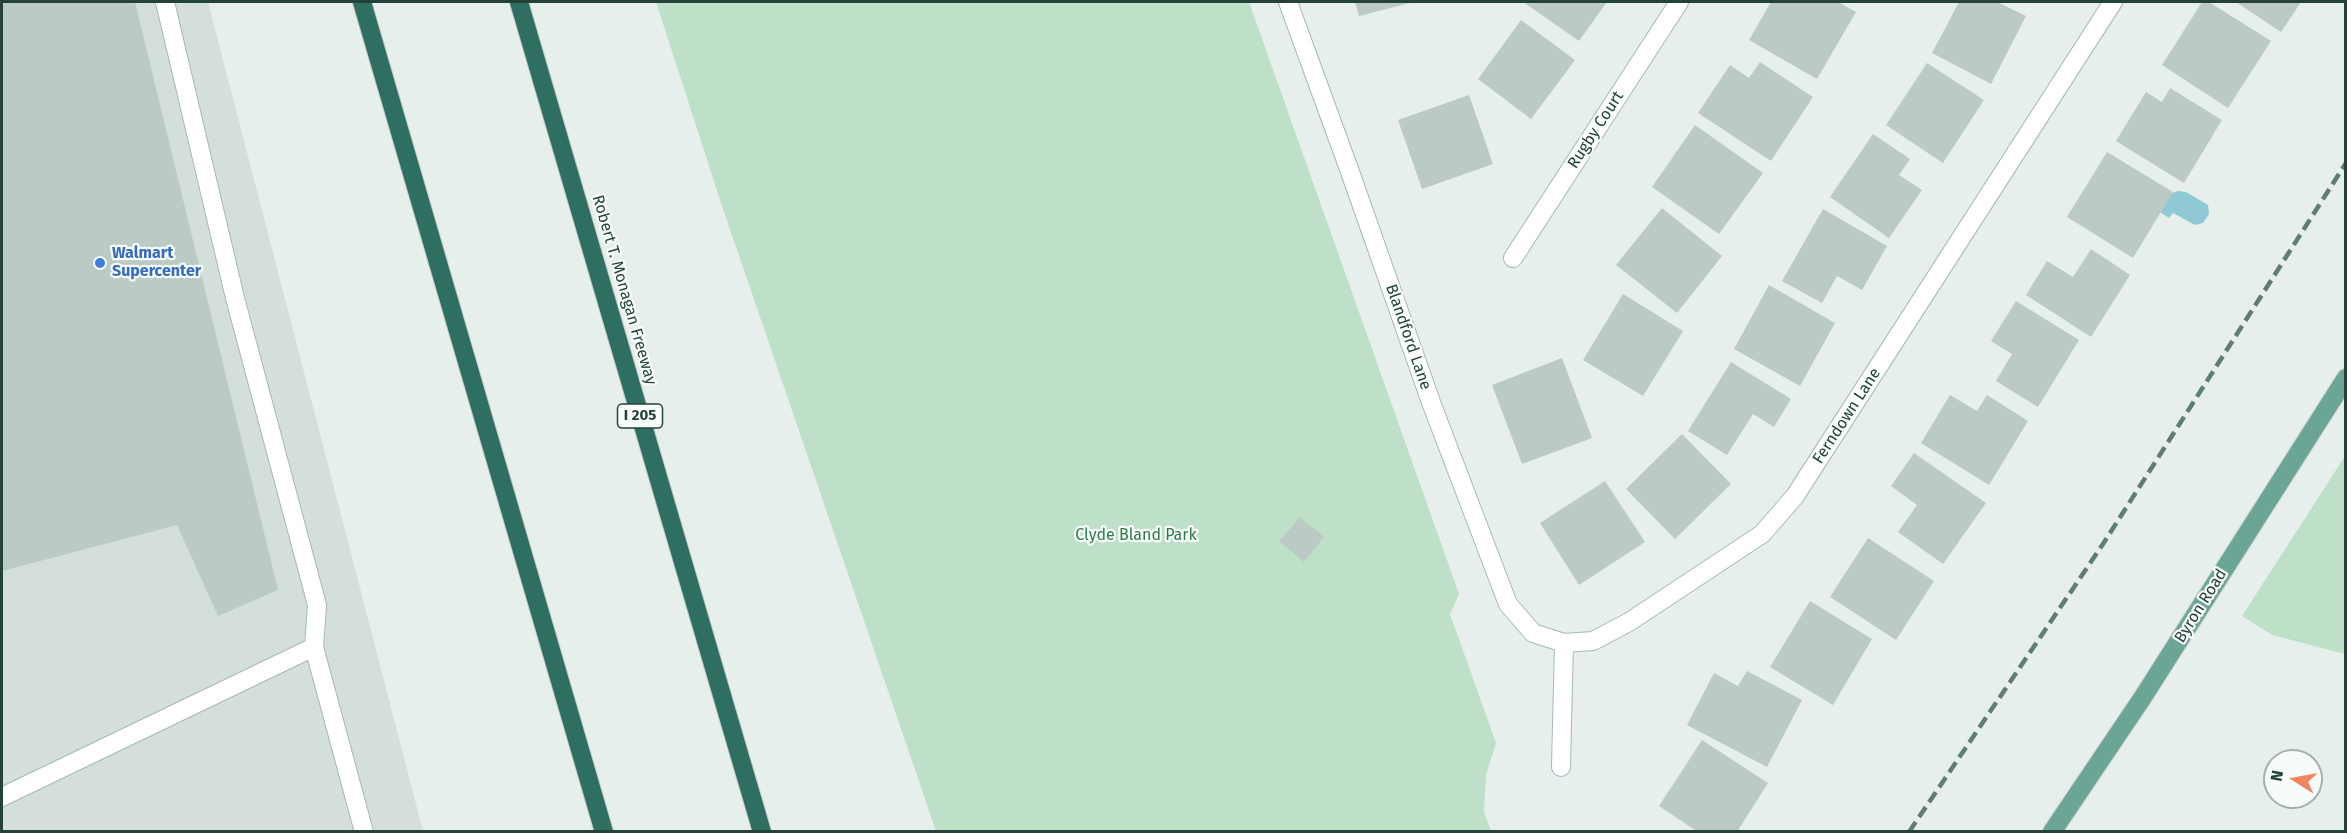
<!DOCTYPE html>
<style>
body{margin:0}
#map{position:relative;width:2347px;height:833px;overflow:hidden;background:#e6efeb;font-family:"Fira Sans",sans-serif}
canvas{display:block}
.frame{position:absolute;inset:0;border:3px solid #24423a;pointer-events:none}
.north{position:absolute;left:2263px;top:749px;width:60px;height:60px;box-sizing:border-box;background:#f7fbf9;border:2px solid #a3b1ad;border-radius:50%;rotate:281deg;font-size:16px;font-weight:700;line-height:24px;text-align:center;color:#24423a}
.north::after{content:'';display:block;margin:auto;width:21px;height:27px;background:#f4845f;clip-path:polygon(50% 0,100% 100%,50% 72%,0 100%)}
</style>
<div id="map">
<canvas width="2347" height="833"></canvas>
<div class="frame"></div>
<div class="north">N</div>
</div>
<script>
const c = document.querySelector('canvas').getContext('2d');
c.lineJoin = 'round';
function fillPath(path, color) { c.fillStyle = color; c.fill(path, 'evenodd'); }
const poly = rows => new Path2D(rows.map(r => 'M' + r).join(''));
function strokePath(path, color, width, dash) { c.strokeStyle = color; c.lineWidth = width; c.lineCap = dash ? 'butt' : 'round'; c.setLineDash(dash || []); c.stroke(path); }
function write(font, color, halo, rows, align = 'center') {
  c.font = font + ' "Fira Sans",sans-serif'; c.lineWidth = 4.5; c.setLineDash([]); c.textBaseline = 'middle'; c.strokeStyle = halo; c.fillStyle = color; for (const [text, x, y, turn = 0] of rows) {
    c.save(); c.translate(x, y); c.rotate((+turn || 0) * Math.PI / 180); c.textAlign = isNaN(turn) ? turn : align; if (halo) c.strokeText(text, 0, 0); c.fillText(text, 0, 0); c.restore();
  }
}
fillPath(poly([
 [2,2,208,2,423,831,2,832]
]), '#d4dfda');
fillPath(poly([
 [656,2,1249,2,1459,594,1450,614,1496,743,1486,775,1484,812,1491,831,936,831,722,206],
 [2345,456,2345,654,2272,635,2242,616]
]), '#bfe0c8');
fillPath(poly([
 [2178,191,2186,192,2208,205,2209,214,2203,223,2195,225,2173,213,2169,218,2160,212,2170,194]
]), '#8ec9d4');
fillPath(poly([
 [2,2,135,2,278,590,218,616,177,525,2,571],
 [1355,2,1414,2,1359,16],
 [1523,2,1607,2,1579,41],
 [1771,2,1838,2,1856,12,1817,79,1749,40],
 [1959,2,1997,2,2026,16,1991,84,1932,53],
 [2202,2,2209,2,2271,41,2228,108,2162,65],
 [2236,2,2301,2,2281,32],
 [1521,20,1575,60,1531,119,1478,79],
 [1760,62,1813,97,1771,161,1698,113,1730,65,1749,78],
 [1927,63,1984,100,1943,163,1886,125],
 [2170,88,2222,120,2184,183,2116,141,2146,92,2162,102],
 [1469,95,1493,164,1422,189,1398,120],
 [1695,125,1763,173,1719,234,1652,187],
 [1873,134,1910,159,1899,175,1922,190,1889,238,1830,197],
 [2107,152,2173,192,2133,258,2067,217],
 [1662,208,1722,256,1677,313,1616,265],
 [1823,209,1887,246,1862,290,1837,276,1822,303,1782,281],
 [2091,249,2130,275,2091,337,2026,295,2047,261,2073,277],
 [1769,285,1835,323,1800,386,1734,349],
 [1623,294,1683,331,1643,396,1583,360],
 [2016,301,2079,340,2038,407,1996,381,2012,354,1991,341],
 [1562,358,1592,438,1522,464,1492,385],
 [1731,362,1791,399,1774,427,1753,414,1727,455,1688,431],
 [1950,395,1977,411,1987,395,2028,421,1989,485,1921,443],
 [1682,434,1731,484,1675,539,1626,489],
 [1914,453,1986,503,1943,564,1898,532,1917,505,1891,486],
 [1605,481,1645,542,1579,585,1540,523],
 [1300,517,1324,537,1304,562,1279,541],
 [1868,538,1934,581,1896,640,1830,597],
 [1810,601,1872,639,1833,705,1770,667],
 [1747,671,1802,700,1767,767,1687,725,1714,673,1738,686],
 [1702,740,1768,783,1737,832,1698,832,1659,806]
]), '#bbcac4');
const minor = poly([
 [1288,2,1349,169,1432,405,1508,604,1533,633,1564,643,1593,641,1629,622,1762,534,1795,496,2113,2],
 [1513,258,1679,2],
 [314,647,364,832],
 [1561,767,1564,643],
 [2,797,314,647,317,605,235,298,165,2]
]);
const major = poly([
 [2052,832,2143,697,2346,378]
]);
const highway = poly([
 [362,2,604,832],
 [519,2,762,832]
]);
strokePath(minor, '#a8b8b2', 20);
strokePath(major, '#c2cac8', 20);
strokePath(highway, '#c2cac8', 20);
strokePath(minor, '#fff', 18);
strokePath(major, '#6aa596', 18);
strokePath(highway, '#2f6f62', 18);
strokePath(poly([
 [1909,832,2103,544,2346,163]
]), '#5f7d75', 4.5, [12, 6]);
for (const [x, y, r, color] of [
 [100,263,6,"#3f7fe0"]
]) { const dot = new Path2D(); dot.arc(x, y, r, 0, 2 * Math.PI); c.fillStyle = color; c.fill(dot); strokePath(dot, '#f7fbf9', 2); }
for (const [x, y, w] of [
 [640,416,45]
]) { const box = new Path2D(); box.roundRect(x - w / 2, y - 12, w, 24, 4.5); c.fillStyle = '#f7fbf9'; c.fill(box); strokePath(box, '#24423a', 1.5); }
write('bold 15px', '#24423a', null, [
 ["I 205",640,416]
]);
write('16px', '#24423a', '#f7fbf9', [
 ["Rugby Court",1596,130,-57],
 ["Robert T. Monagan Freeway",624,290,74],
 ["Blandford Lane",1408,337,71],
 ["Ferndown Lane",1847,416,-57],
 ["Byron Road",2201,606,-58]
]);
write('bold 16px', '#366cbe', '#f7fbf9', [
 ["Walmart",112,254],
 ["Supercenter",112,272]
], 'left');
write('16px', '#2d7a4b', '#f7fbf9', [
 ["Clyde Bland Park",1136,536]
]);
</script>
